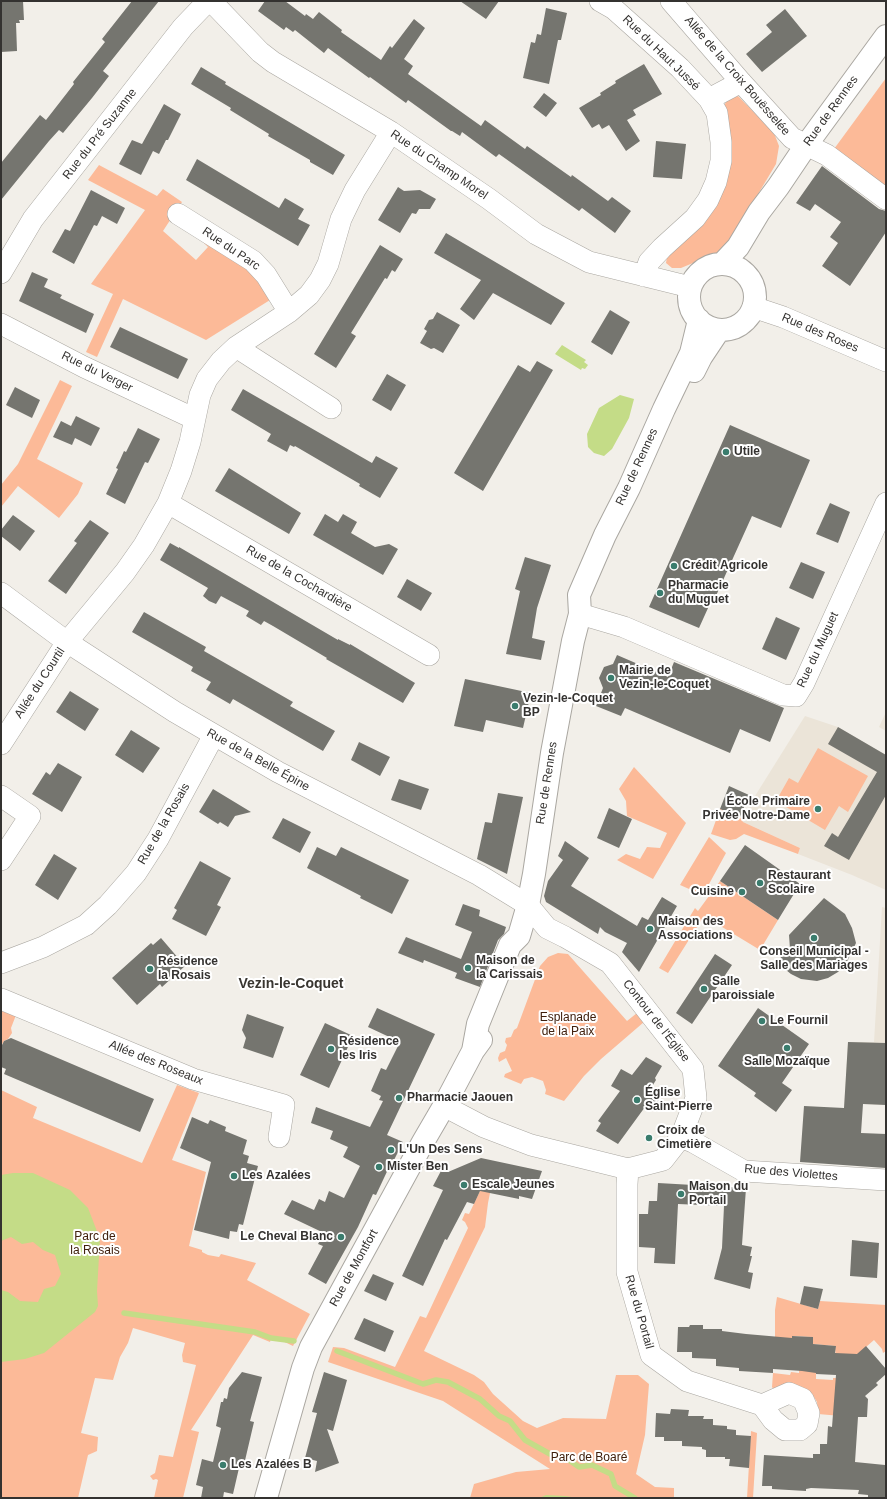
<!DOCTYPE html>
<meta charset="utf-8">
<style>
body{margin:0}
#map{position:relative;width:887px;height:1499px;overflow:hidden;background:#f2efe9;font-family:Helvetica,sans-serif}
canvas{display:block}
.frame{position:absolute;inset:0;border:2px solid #343230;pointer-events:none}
</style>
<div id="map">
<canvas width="887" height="1499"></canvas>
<div class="frame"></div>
</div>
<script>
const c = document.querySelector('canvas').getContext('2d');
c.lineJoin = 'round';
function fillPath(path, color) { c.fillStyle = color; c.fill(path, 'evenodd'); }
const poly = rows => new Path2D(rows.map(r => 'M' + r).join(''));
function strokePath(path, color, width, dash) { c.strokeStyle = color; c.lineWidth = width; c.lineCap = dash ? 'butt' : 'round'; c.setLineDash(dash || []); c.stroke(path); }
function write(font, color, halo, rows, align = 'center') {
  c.font = font + ' Helvetica,sans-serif'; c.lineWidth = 4; c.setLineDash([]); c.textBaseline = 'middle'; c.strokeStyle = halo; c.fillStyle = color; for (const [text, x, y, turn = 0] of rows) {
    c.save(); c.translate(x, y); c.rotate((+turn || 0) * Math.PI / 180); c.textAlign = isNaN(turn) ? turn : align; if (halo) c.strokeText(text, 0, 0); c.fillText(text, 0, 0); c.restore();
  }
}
fillPath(poly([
 [886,712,886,731,879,727],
 [805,716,838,727,886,755,886,890,852,875,798,854,800,848,743,822,755,796],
 [882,907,886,908,886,1105,863,1104,844,1110,848,1042,874,1042]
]), '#ebe4d8');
fillPath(poly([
 [886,78,886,192,834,149],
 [738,96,774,133,779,146,776,164,727,246,717,253,681,268,672,268,666,263,667,257,698,228,723,108,727,100],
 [99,165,157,196,163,189,182,202,163,231,196,260,208,247,203,242,204,238,246,261,270,300,206,340,123,299,97,357,86,352,113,294,91,284,145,210,88,180],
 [60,380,72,386,37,459,83,483,78,494,59,518,18,486,1,507,1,485,18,464],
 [818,748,868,776,848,812,839,806,825,830,776,801,789,778,798,783],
 [634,767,686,823,653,879,617,860,626,854,640,859,647,847,660,848,667,833,627,816,626,801,619,789],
 [720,809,740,817,743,822,800,848,798,854,744,834,736,839,730,840,711,834],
 [709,837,726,853,703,895,680,885],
 [720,881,778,920,760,950,704,916,668,973,659,968,695,908,698,911],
 [558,953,568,954,627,1021,637,1013,644,1022,601,1059,584,1076,564,1101,545,1094,546,1090,543,1081,532,1077,524,1079,521,1084,504,1077,505,1074,512,1071,506,1058,499,1062,498,1058,500,1053,505,1051,507,1045,505,1042,506,1038,511,1037,514,1030,517,1028,540,966,548,957],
 [1,1009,16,1015,11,1028,12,1033,8,1039,4,1041,1,1046],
 [177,1085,199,1093,172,1160,206,1172,189,1246,202,1250,202,1252,208,1255,219,1257,221,1254,256,1263,247,1280,310,1314,293,1346,272,1336,270,1342,253,1335,191,1430,199,1432,183,1498,154,1498,158,1480,156,1479,153,1480,150,1476,155,1473,159,1455,173,1457,196,1365,183,1362,182,1355,185,1343,133,1328,128,1343,120,1357,113,1380,95,1378,81,1433,98,1437,97,1451,88,1455,78,1498,1,1498,1,1090,37,1107,33,1118,142,1163],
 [494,1162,496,1163,488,1203,485,1227,424,1351,474,1375,484,1382,493,1394,523,1421,537,1428,563,1418,606,1419,616,1375,638,1375,649,1384,645,1435,636,1474,655,1487,674,1488,674,1498,470,1498,474,1484,516,1472,550,1469,443,1401,328,1362,333,1347,344,1348,395,1367,420,1316,426,1318,468,1228,465,1222,462,1220,465,1213,469,1214],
 [777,1297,818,1309,820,1301,886,1305,886,1351,883,1353,882,1349,874,1340,858,1354,841,1416,818,1414,817,1402,812,1394,803,1388,794,1386,775,1391,772,1387,773,1373,790,1375,791,1372,799,1373,799,1370,816,1372,816,1379,833,1380,833,1378,837,1378,835,1346,813,1344,813,1337,792,1336,792,1340,775,1339,775,1310],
 [751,1431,757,1433,753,1498,747,1498]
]), '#fcba98');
fillPath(poly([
 [562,345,586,360,584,362,588,365,585,369,582,368,581,370,555,354],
 [620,395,634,399,629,418,612,449,604,456,594,453,588,447,587,434,599,408],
 [13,1173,33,1173,70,1190,88,1208,100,1239,97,1291,98,1306,95,1312,44,1353,25,1359,1,1362,1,1290,8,1292,20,1301,38,1302,44,1289,55,1286,61,1274,55,1255,43,1250,33,1242,22,1244,11,1237,1,1241,1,1175],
 [546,1495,565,1496,579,1498,539,1498]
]), '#c4dc87');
strokePath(poly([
 [124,1313,255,1332,271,1338,294,1341],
 [337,1351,423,1384,436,1380,448,1382,480,1399,499,1416,510,1421,525,1440,550,1454,566,1458,579,1467,592,1465,611,1474,615,1486,635,1498]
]), '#c4dc87', 5.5);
fillPath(poly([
 [1,1,23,1,24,20,19,20,20,23,16,23,17,51,1,52],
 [132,1,159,1,103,71,109,76,92,98,63,133,59,130,49,141,1,200,1,163,40,115,46,120,74,84,73,82,105,42,102,39],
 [265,1,285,1,305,16,306,14,313,19,319,12,342,30,341,32,381,60,390,46,392,48,414,19,425,28,404,59,413,66,408,74,481,126,485,120,525,149,527,146,571,177,572,175,608,201,612,197,631,211,615,233,582,208,579,211,499,154,496,157,462,132,460,136,452,131,451,131,408,100,406,103,370,77,369,78,328,48,324,53,295,30,293,32,286,27,284,30,258,11],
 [460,1,499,1,486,19],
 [546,8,567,13,561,40,558,40,549,84,523,78,531,42,535,43,537,34,541,35],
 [785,9,807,36,762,72,746,54,772,32,766,25],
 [644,64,662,94,633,110,636,115,627,120,640,141,626,151,609,125,602,129,599,124,592,128,579,108,601,95,600,93,616,83,615,81],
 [201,67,226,82,225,84,345,155,333,175,310,162,310,160,268,136,269,134,230,110,231,108,191,84],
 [544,93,557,103,546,117,533,107],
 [164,104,181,114,168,140,166,140,159,154,153,151,141,175,119,164,132,140,142,144],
 [656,141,686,144,682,179,653,177],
 [197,159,279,208,285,198,304,209,298,219,310,225,298,246,186,180],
 [822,166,879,209,886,211,886,232,850,286,822,266,838,243,830,237,841,222,815,204,810,211,796,203],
 [398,187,404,191,420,190,436,199,430,209,419,209,416,214,412,213,400,233,378,220],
 [91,190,125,208,117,224,102,216,97,226,94,225,74,264,52,252,65,229,70,231],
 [446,233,565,303,551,325,493,293,474,320,460,309,481,280,434,253],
 [380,245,403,259,395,272,392,270,387,279,385,278,351,333,356,336,336,368,314,354],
 [32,272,48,279,44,287,62,295,60,298,94,314,86,333,19,301],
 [610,310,630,322,612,355,591,342],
 [437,312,460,325,443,353,434,348,431,349,420,343,427,331,424,329,429,320,433,319],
 [120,327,188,359,178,379,110,347],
 [537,361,553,370,483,491,454,473,518,365,530,372],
 [387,374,406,385,391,411,372,400],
 [15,387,40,400,32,418,6,405],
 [243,389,372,463,376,456,398,468,380,498,359,486,360,484,295,446,294,447,290,445,287,452,267,441,271,434,231,410],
 [76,416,100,428,91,446,75,438,72,445,53,437,61,421,71,426],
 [730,425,810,460,781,528,752,516,715,598,713,597,699,628,649,607],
 [138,428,160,439,148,463,145,462,125,504,106,494,118,469,116,468,120,460,124,451,126,452],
 [229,468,301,513,289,534,215,491],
 [830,503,850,512,838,543,816,534],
 [325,514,338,522,343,514,357,522,351,533,375,547,389,544,398,549,383,575,313,535],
 [13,515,35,531,20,551,1,536,1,530],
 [90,520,109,533,66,594,48,581,77,543,74,541],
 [170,543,179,548,179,547,338,640,338,639,350,645,350,644,415,683,403,703,326,659,327,658,273,626,264,621,261,625,246,616,249,611,221,596,216,604,209,601,203,596,208,588,160,560],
 [525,557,551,565,537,608,532,638,545,641,541,660,506,654,520,591,515,589],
 [801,562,825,572,813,599,789,588],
 [407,579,432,593,421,611,397,597],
 [144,612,206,647,204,651,293,702,290,706,335,731,323,751,233,699,230,704,206,690,211,682,191,671,193,667,132,632],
 [776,617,800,628,786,660,762,649],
 [617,655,668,677,674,662,784,708,770,742,740,729,730,753,625,708,621,716,596,706,603,688,599,678,604,667,613,664],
 [465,679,531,693,523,728,486,720,483,732,454,726],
 [70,691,99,709,85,731,56,712],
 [838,727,886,755,886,795,849,860,824,846,832,833,838,837,877,772,828,744],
 [131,730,160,748,143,773,115,755],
 [359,742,390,757,380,776,351,760],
 [58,763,82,777,62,812,32,794,46,772,50,775],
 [399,779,429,789,421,810,391,800],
 [729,786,749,795,740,817,720,809],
 [213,789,251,812,235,816,228,827,220,822,218,824,199,812],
 [498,793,523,797,507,874,477,859,485,822,492,823],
 [609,808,632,819,619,848,597,838],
 [283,818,311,832,300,853,272,838],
 [565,841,589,858,571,886,637,926,642,917,648,920,662,897,677,906,639,972,622,952,627,943,605,932,600,927,598,934,546,902,544,896,548,881,563,860,558,856],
 [745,845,800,884,778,920,720,881],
 [317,847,336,856,341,847,409,880,392,914,360,898,361,896,307,868],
 [54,854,77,868,58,900,35,885],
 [200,861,231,878,217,905,221,907,206,936,172,919,177,910,174,908],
 [824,898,845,914,852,928,856,943,846,964,838,972,828,978,817,981,801,979,791,974,776,962,790,949,789,935],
 [463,904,480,910,479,916,506,927,504,934,498,940,480,987,455,978,457,973,424,960,423,963,398,953,406,937,461,959,472,932,455,925],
 [161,938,185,966,162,987,160,984,137,1005,112,978,151,943,153,945],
 [715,954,732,965,692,1024,676,1013],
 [377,1008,435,1034,387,1135,403,1142,392,1164,391,1163,376,1195,373,1194,358,1227,326,1284,308,1274,323,1246,318,1244,324,1233,284,1214,292,1200,314,1210,319,1199,325,1202,329,1191,344,1198,360,1166,343,1157,348,1147,330,1139,333,1131,311,1123,316,1107,370,1127,383,1101,379,1100,381,1096,371,1091,381,1068,386,1070,400,1042,368,1027],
 [758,1008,809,1044,782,1083,792,1090,776,1112,754,1096,756,1093,718,1066],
 [247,1014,284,1027,273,1058,243,1048,246,1038,242,1030],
 [325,1023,353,1036,329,1088,300,1075],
 [11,1038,154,1099,140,1132,4,1074,6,1069,1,1067,1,1047,4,1041],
 [848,1042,886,1043,886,1105,863,1104,861,1133,886,1134,886,1168,800,1162,804,1106,844,1108],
 [646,1057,662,1066,655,1078,656,1080,651,1088,662,1095,652,1111,645,1107,618,1144,596,1131,601,1123,598,1121,620,1091,611,1086,621,1069,632,1075],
 [192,1117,208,1124,210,1120,226,1127,225,1131,247,1140,243,1154,249,1156,247,1163,258,1166,243,1225,239,1224,237,1232,230,1231,229,1239,194,1230,211,1162,180,1148],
 [481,1158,542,1171,532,1199,519,1196,519,1199,480,1191,474,1204,467,1202,447,1240,445,1239,423,1286,402,1276,443,1190,433,1186,442,1169,448,1172],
 [658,1183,746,1188,742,1245,752,1247,750,1256,752,1256,748,1272,753,1273,750,1289,714,1279,722,1248,724,1206,678,1204,675,1264,654,1263,655,1248,639,1247,639,1214,648,1214,649,1201,657,1201],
 [852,1240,879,1243,877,1278,850,1276],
 [373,1274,394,1283,386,1301,364,1291],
 [804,1286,823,1289,818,1309,800,1304],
 [364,1318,394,1331,385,1352,354,1339],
 [690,1325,703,1325,703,1329,722,1329,722,1331,746,1334,792,1338,792,1336,813,1337,813,1344,836,1346,835,1353,857,1354,866,1346,886,1369,886,1374,876,1383,878,1385,865,1396,868,1399,867,1417,858,1417,855,1462,885,1465,885,1471,886,1471,886,1498,868,1498,868,1495,858,1494,859,1490,811,1488,806,1489,806,1491,772,1489,772,1486,762,1486,764,1455,813,1458,813,1454,820,1454,820,1444,827,1444,828,1426,832,1427,836,1375,816,1374,816,1373,802,1371,773,1369,773,1373,739,1371,739,1368,716,1366,716,1359,692,1358,692,1352,677,1352,678,1327,689,1327],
 [242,1372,262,1377,250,1421,254,1422,243,1469,239,1468,233,1494,224,1492,223,1498,201,1498,203,1487,196,1485,202,1459,213,1462,221,1428,216,1426,221,1402,223,1402,224,1398,227,1399,229,1388],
 [324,1372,347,1380,333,1431,327,1429,339,1463,315,1472,317,1461,305,1458,317,1413,312,1412],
 [671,1409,689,1410,688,1416,704,1416,703,1419,713,1419,713,1425,727,1426,727,1429,736,1430,736,1435,751,1436,749,1468,729,1466,730,1459,725,1459,725,1457,706,1457,706,1450,702,1449,702,1447,682,1446,682,1441,664,1441,664,1437,655,1437,656,1413,670,1414]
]), '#75756f');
const minor = poly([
 [211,1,260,52,273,62,391,132,489,199,536,234,589,262,690,287],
 [600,1,614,9,680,68,709,99,717,113,721,142,721,161,716,182,708,200,695,218,662,248,649,262,644,276],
 [671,1,741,82,792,138,827,155,886,199],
 [709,99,741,82],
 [178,214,253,261,266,275,289,312],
 [1,273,33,219,183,27,208,1],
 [753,307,783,317,886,361],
 [1,324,84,367,195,419],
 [236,347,331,408],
 [168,503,429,655],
 [1,593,67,642,175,712,278,772,479,875,528,905,547,928,565,937,610,963,693,1069,696,1098,681,1137,663,1160,628,1169,531,1145,484,1127,444,1106],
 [580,614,624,627,783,695,796,696,804,683,886,503],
 [1,744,67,642,125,572,144,545,168,503,181,471,190,442,200,395,207,379,221,361,236,347,289,312,309,295,320,280,328,264,341,219,355,190,391,132],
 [1,796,30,816,1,860],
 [1,963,43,947,86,925,108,905,136,873,158,839,214,735],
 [1,999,193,1079,284,1105,279,1137],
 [681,1137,693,1142,744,1171,886,1180],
 [628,1169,627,1184,627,1272,651,1355,687,1381,762,1405,773,1420,785,1430,800,1430,807,1424,809,1413,803,1399,789,1393,762,1405]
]);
const major = poly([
 [722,264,738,247,759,212,778,187,807,144,886,36],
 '689 297a33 33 0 1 1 66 0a33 33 0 1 1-66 0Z',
 [694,371,701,357,719,330],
 [473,1051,478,1024,510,945,519,936,528,905,534,874,552,753,573,641,580,614,579,595,605,535,629,488,664,409,691,353,699,320],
 [266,1498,303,1368,311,1347,423,1142,444,1106,473,1051,481,1040]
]);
strokePath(minor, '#aaa7a1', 22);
strokePath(major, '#aaa7a1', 24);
strokePath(minor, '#fff', 21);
strokePath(major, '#fff', 22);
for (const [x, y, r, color] of [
 [726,452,4,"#3a7c6d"],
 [674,566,4,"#3a7c6d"],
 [660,593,4,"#3a7c6d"],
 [611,678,4,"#3a7c6d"],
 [515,706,4,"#3a7c6d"],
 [818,809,4,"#3a7c6d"],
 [760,883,4,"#3a7c6d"],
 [742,892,4,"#3a7c6d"],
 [650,929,4,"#3a7c6d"],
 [814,938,4,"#3a7c6d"],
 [468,968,4,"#3a7c6d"],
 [150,969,4,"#3a7c6d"],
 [704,989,4,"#3a7c6d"],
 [762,1021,4,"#3a7c6d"],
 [787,1048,4,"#3a7c6d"],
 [331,1049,4,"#3a7c6d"],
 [399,1098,4,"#3a7c6d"],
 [637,1100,4,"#3a7c6d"],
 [649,1138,4,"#3a7c6d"],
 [391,1150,4,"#3a7c6d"],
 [379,1167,4,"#3a7c6d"],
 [234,1176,4,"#3a7c6d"],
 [464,1185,4,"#3a7c6d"],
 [681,1194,4,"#3a7c6d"],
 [341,1237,4,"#3a7c6d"],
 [223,1465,4,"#3a7c6d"]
]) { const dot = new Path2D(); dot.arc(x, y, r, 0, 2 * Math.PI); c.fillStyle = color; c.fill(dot); strokePath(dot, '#fff', 1.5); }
write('12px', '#343230', '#fff', [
 ["Rue du Haut Jussé",661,53,44],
 ["Allée de la Croix Bouësselée",737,76,49],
 ["Rue de Rennes",831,111,-54],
 ["Rue du Pré Suzanne",100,134,-52],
 ["Rue du Champ Morel",439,165,34],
 ["Rue du Parc",231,249,34],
 ["Rue des Roses",820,333,23],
 ["Rue du Verger",97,372,26],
 ["Rue de Rennes",637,467,-65],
 ["Rue de la Cochardière",299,579,30],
 ["Rue du Muguet",818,650,-65],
 ["Allée du Courtil",40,683,-57],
 ["Rue de la Belle Épine",258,760,29],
 ["Rue de Rennes",547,783,-81],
 ["Rue de la Rosais",164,824,-60],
 ["Contour de l'Église",656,1021,52],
 ["Allée des Roseaux",156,1063,22],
 ["Rue des Violettes",791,1173,5],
 ["Rue de Montfort",354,1268,-61],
 ["Rue du Portail",639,1312,74]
]);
write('bold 12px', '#343230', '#fff', [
 ["Utile",734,452],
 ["Crédit Agricole",682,566],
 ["Pharmacie",668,586],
 ["du Muguet",668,600],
 ["Mairie de",619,671],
 ["Vezin-le-Coquet",619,685],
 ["Vezin-le-Coquet",523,699],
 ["BP",523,713],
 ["École Primaire",810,802,"right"],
 ["Privée Notre-Dame",810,816,"right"],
 ["Restaurant",768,876],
 ["Scolaire",768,890],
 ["Cuisine",734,892,"right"],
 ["Maison des",658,922],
 ["Associations",658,936],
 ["Conseil Municipal -",814,952,"center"],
 ["Salle des Mariages",814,966,"center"],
 ["Maison de",476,961],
 ["la Carissais",476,975],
 ["Résidence",158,962],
 ["la Rosais",158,976],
 ["Salle",712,982],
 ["paroissiale",712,996],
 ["Le Fournil",770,1021],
 ["Résidence",339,1042],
 ["les Iris",339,1056],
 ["Salle Mozaïque",787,1062,"center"],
 ["Église",645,1093],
 ["Saint-Pierre",645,1107],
 ["Pharmacie Jaouen",407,1098],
 ["Croix de",657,1131],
 ["Cimetière",657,1145],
 ["L'Un Des Sens",399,1150],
 ["Mister Ben",387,1167],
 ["Les Azalées",242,1176],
 ["Escale Jeunes",472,1185],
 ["Maison du",689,1187],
 ["Portail",689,1201],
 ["Le Cheval Blanc",333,1237,"right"],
 ["Les Azalées B",231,1465]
], 'left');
write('12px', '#40200d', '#fff', [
 ["Esplanade",568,1018],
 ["de la Paix",568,1032],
 ["Parc de",95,1237],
 ["la Rosais",95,1251],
 ["Parc de Boaré",589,1458]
]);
write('bold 14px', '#383530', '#fff', [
 ["Vezin-le-Coquet",291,984]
]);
</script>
